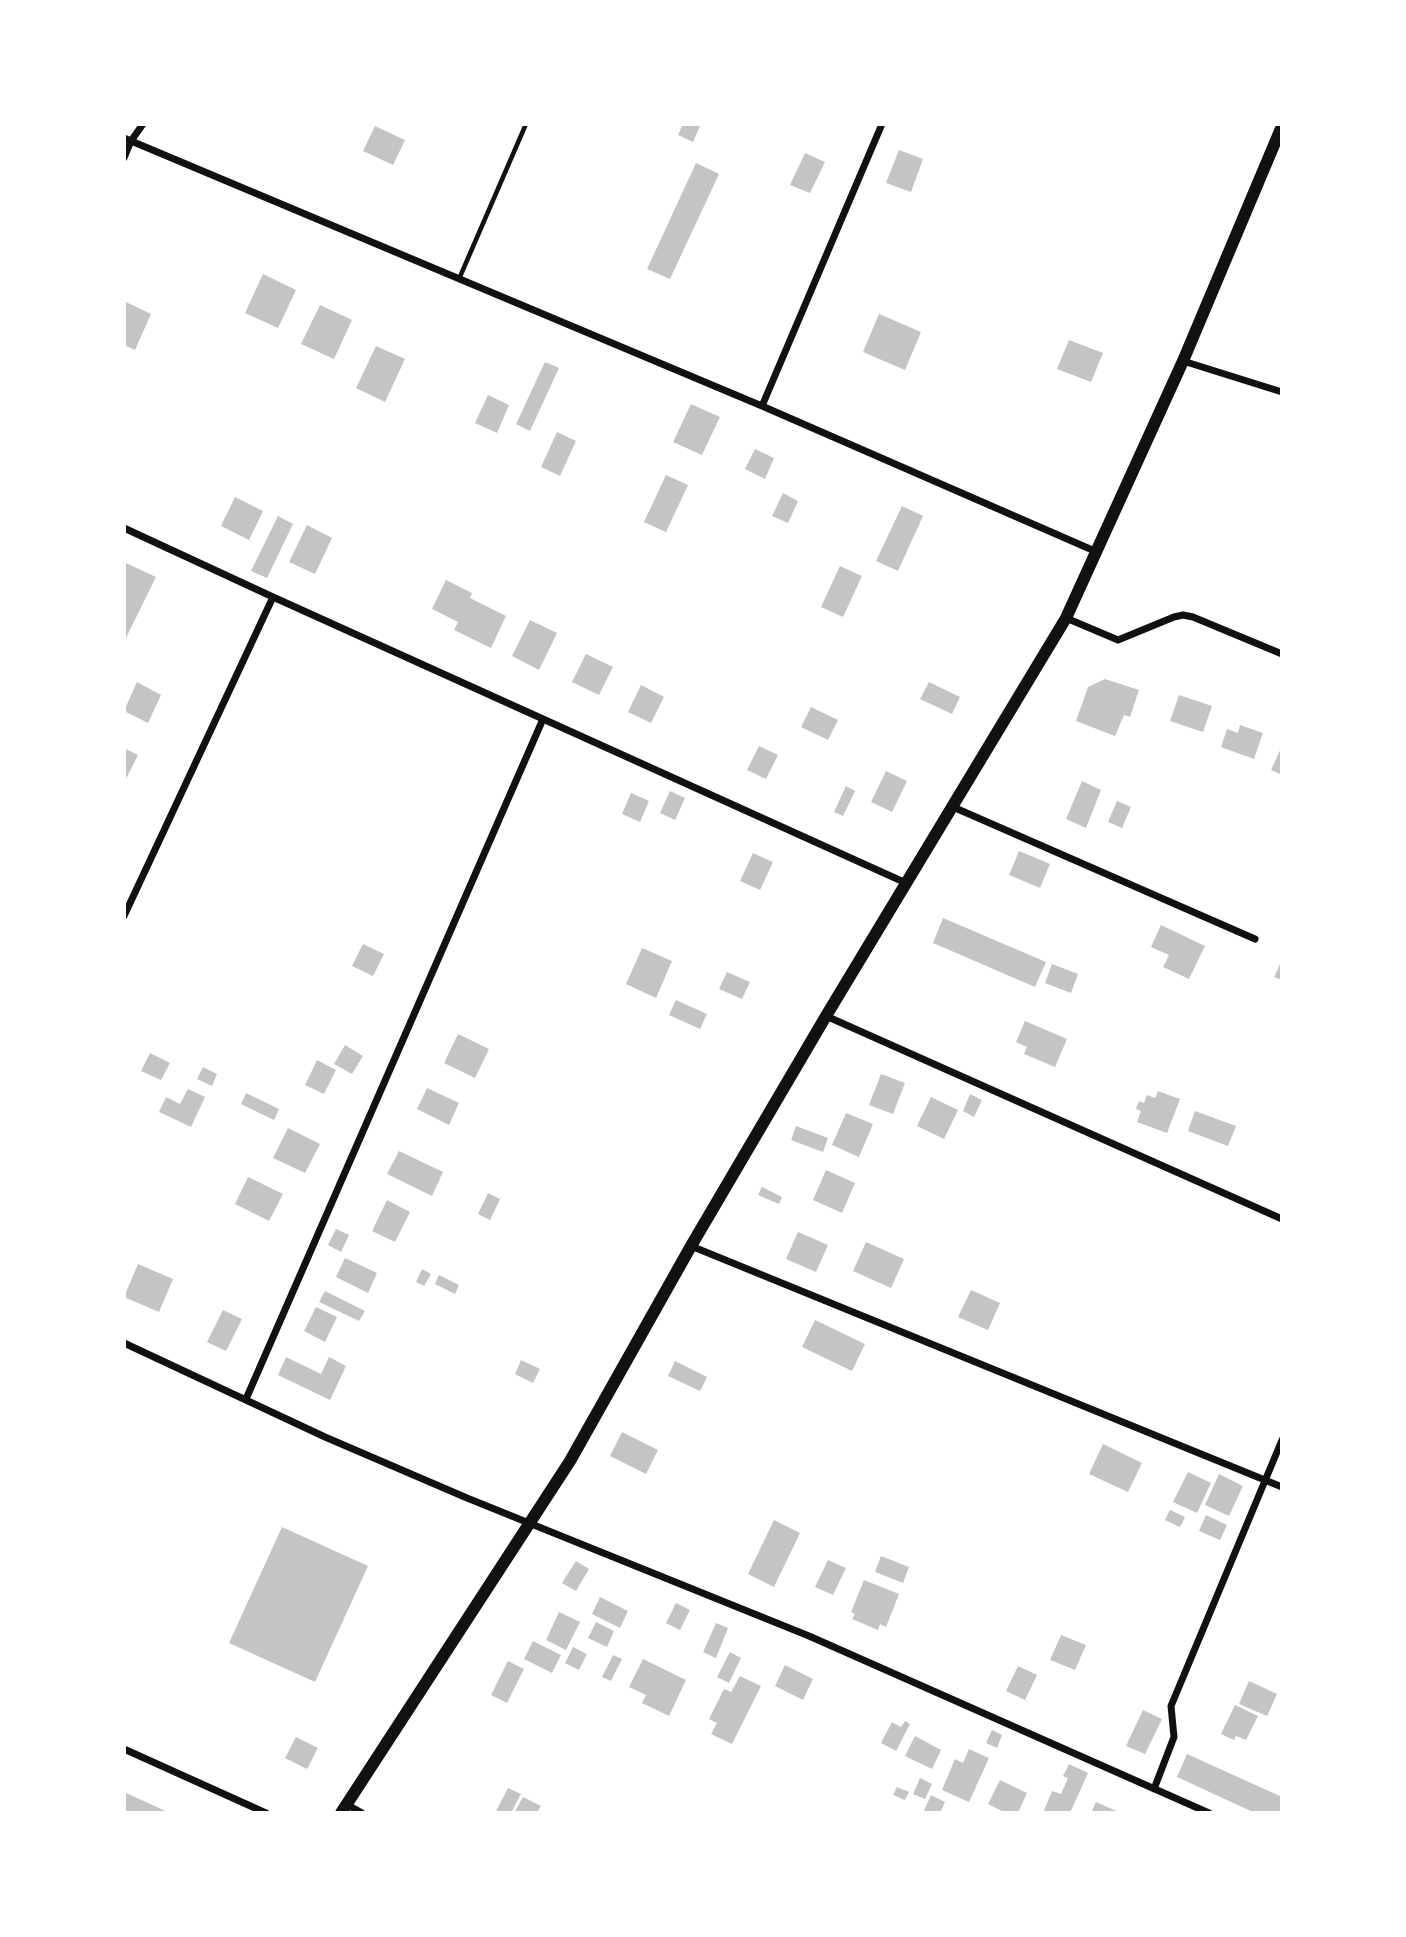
<!DOCTYPE html>
<style>
body{margin:0}
#map{position:relative;width:1406px;height:1937px;overflow:hidden;background:#fff;font-family:"Open Sans",sans-serif}
canvas{display:block}
.frame{position:absolute;inset:0;border:126px solid #fff;pointer-events:none}
</style>
<div id="map">
<canvas width="1406" height="1937"></canvas>
<div class="frame"></div>
</div>
<script>
const c = document.querySelector('canvas').getContext('2d');
c.lineJoin = 'round';
function fillPath(path, color) { c.fillStyle = color; c.fill(path, 'evenodd'); }
const poly = rows => new Path2D(rows.map(r => 'M' + r).join(''));
function strokePath(path, color, width, dash) { c.strokeStyle = color; c.lineWidth = width; c.lineCap = dash ? 'butt' : 'round'; c.setLineDash(dash || []); c.stroke(path); }
fillPath(poly([
 [683,124,701,124,693,142,678,135],
 [375,126,405,140,393,165,363,151],
 [899,150,923,159,911,192,886,183],
 [805,153,825,162,810,193,790,185],
 [696,163,719,174,670,279,647,269],
 [263,274,296,290,278,328,245,313],
 [124,301,151,314,135,350,124,345],
 [320,305,352,320,334,359,301,344],
 [879,314,921,332,905,370,863,352],
 [1069,340,1103,353,1091,382,1057,369],
 [376,346,405,359,385,402,356,388],
 [545,362,559,368,530,431,516,424],
 [488,395,509,405,497,433,475,423],
 [691,404,720,417,702,455,673,442],
 [557,432,576,441,560,476,541,467],
 [755,449,774,458,765,479,745,469],
 [666,475,688,485,666,532,644,522],
 [783,493,798,501,788,523,772,516],
 [235,497,263,511,249,540,221,526],
 [902,506,923,516,898,571,876,561],
 [278,516,293,524,267,578,251,571],
 [307,525,332,538,315,574,289,562],
 [126,563,156,577,124,642,124,567],
 [840,566,862,576,843,617,821,607],
 [446,580,472,593,470,598,506,616,491,648,454,630,458,622,432,609],
 [530,620,557,633,539,670,512,656],
 [586,654,613,667,599,695,572,682],
 [1105,679,1139,690,1130,717,1124,715,1115,736,1076,721,1088,687],
 [137,682,161,695,148,723,124,711],
 [929,682,960,697,952,714,920,699],
 [641,685,664,697,651,723,628,712],
 [1179,695,1212,706,1203,732,1170,721],
 [811,707,838,720,828,740,801,727],
 [1240,725,1263,733,1254,759,1221,747,1227,729,1238,733],
 [759,746,778,755,766,779,747,770],
 [1282,746,1282,775,1271,770],
 [124,748,138,755,124,783],
 [886,771,907,781,892,812,871,802],
 [1082,781,1101,790,1086,828,1066,819],
 [846,786,855,791,843,816,834,812],
 [670,791,685,798,675,820,660,813],
 [631,793,649,801,640,822,622,814],
 [1117,801,1131,807,1122,828,1108,822],
 [1019,851,1050,864,1040,888,1009,875],
 [753,853,773,862,760,890,740,881],
 [943,918,1046,962,1035,987,933,943],
 [1161,925,1205,946,1189,979,1163,967,1169,955,1151,947],
 [363,944,384,954,373,976,352,966],
 [642,948,672,961,656,998,626,984],
 [1282,960,1282,980,1274,977],
 [1052,964,1078,974,1071,993,1045,983],
 [727,972,750,982,742,999,719,989],
 [676,1000,707,1014,700,1029,669,1015],
 [1025,1021,1067,1039,1055,1067,1024,1054,1027,1047,1016,1042],
 [458,1034,489,1049,475,1078,444,1063],
 [345,1045,363,1056,352,1074,334,1064],
 [150,1053,170,1063,161,1080,141,1071],
 [317,1060,336,1070,324,1094,305,1085],
 [203,1067,217,1074,212,1086,197,1079],
 [881,1074,905,1083,893,1114,869,1105],
 [427,1088,459,1103,449,1125,417,1109],
 [188,1089,205,1097,191,1127,159,1112,166,1097,180,1104],
 [1158,1091,1180,1099,1167,1133,1137,1122,1141,1111,1136,1109,1139,1101,1144,1103,1147,1095,1155,1098],
 [246,1093,279,1109,274,1120,241,1104],
 [970,1094,982,1100,974,1117,963,1111],
 [931,1097,958,1110,944,1139,917,1126],
 [1195,1111,1236,1126,1228,1146,1188,1131],
 [846,1113,873,1124,859,1157,832,1145],
 [796,1126,828,1138,823,1152,791,1140],
 [288,1128,320,1144,305,1173,273,1158],
 [399,1151,443,1172,432,1196,387,1174],
 [826,1170,855,1183,842,1213,813,1200],
 [248,1177,283,1194,269,1221,235,1204],
 [762,1187,782,1197,779,1204,758,1195],
 [488,1193,500,1199,490,1220,478,1214],
 [387,1200,410,1212,395,1242,372,1231],
 [336,1229,349,1235,341,1252,328,1245],
 [798,1232,828,1245,816,1272,786,1259],
 [866,1242,904,1259,891,1288,853,1271],
 [345,1258,377,1273,368,1293,336,1277],
 [138,1264,173,1279,159,1312,124,1297],
 [422,1269,431,1274,424,1286,416,1282],
 [439,1275,459,1285,455,1294,435,1284],
 [971,1290,1000,1303,988,1330,958,1317],
 [325,1291,365,1311,359,1321,319,1302],
 [316,1307,337,1317,325,1342,304,1331],
 [223,1310,242,1319,226,1351,207,1342],
 [815,1320,865,1344,852,1371,802,1347],
 [286,1357,321,1374,329,1357,346,1366,330,1400,278,1375],
 [521,1360,540,1369,533,1383,515,1374],
 [675,1361,707,1377,700,1391,668,1376],
 [622,1432,658,1450,646,1474,610,1456],
 [1103,1444,1142,1463,1128,1492,1089,1474],
 [1188,1472,1211,1483,1197,1513,1173,1502],
 [1219,1474,1243,1486,1229,1516,1205,1505],
 [1170,1510,1185,1517,1180,1527,1165,1520],
 [1206,1515,1227,1525,1220,1540,1199,1531],
 [774,1520,800,1533,774,1587,748,1574],
 [282,1527,368,1566,315,1682,229,1643],
 [881,1556,909,1567,903,1583,875,1572],
 [828,1560,846,1568,833,1595,815,1587],
 [576,1561,589,1569,576,1591,562,1583],
 [864,1580,899,1594,886,1627,880,1624,878,1630,852,1619,855,1614,851,1612],
 [600,1597,628,1611,620,1628,592,1614],
 [676,1603,690,1610,680,1630,666,1623],
 [559,1612,580,1622,566,1650,546,1640],
 [596,1622,614,1631,607,1647,588,1638],
 [716,1623,728,1628,716,1658,703,1652],
 [1061,1635,1086,1645,1075,1670,1050,1660],
 [533,1641,561,1655,552,1673,524,1659],
 [573,1647,587,1654,579,1670,565,1663],
 [730,1652,741,1658,729,1683,717,1677],
 [613,1655,622,1659,611,1681,602,1677],
 [643,1659,686,1680,669,1716,642,1703,646,1695,629,1687],
 [508,1661,524,1669,507,1703,491,1695],
 [785,1665,813,1679,803,1700,775,1686],
 [1018,1666,1037,1675,1025,1700,1006,1691],
 [740,1676,761,1686,732,1744,711,1734,717,1723,709,1719,724,1689,731,1692],
 [1249,1681,1277,1694,1267,1716,1239,1704],
 [1235,1705,1258,1716,1246,1740,1236,1736,1234,1740,1221,1734],
 [1143,1710,1162,1719,1145,1754,1126,1746],
 [905,1721,910,1724,896,1751,881,1743,892,1722,901,1727],
 [992,1730,1002,1735,997,1748,986,1743],
 [915,1736,941,1750,932,1769,905,1756],
 [296,1737,318,1748,307,1769,285,1758],
 [969,1749,989,1758,969,1802,942,1790,955,1759,963,1763],
 [1187,1754,1282,1797,1282,1813,1255,1813,1177,1777],
 [1069,1764,1088,1773,1070,1813,1043,1813,1052,1791,1061,1794,1068,1778,1063,1776],
 [920,1778,932,1784,925,1799,913,1794],
 [1000,1780,1027,1793,1018,1813,1006,1813,988,1804],
 [897,1787,909,1792,905,1800,893,1795],
 [508,1788,521,1794,511,1813,495,1813],
 [124,1792,170,1813,124,1813],
 [931,1795,945,1802,940,1813,923,1813],
 [523,1797,541,1806,537,1813,514,1813],
 [1096,1802,1121,1813,1091,1813]
]), '#c4c4c4');
strokePath(poly([
 [459,279,526,124]
]), '#111', 4.5);
strokePath(poly([
 [124,138,762,406,1097,552],
 [124,158,131,141,143,124],
 [1183,361,1282,392],
 [762,406,882,124],
 [124,528,273,597,906,883],
 [1066,618,1118,640,1174,617,1183,615,1193,617,1282,654],
 [953,807,1255,939],
 [124,916,273,597],
 [826,1016,1282,1219],
 [691,1246,1282,1487],
 [124,1343,325,1437,467,1498,809,1636,1209,1813],
 [246,1399,543,719],
 [124,1749,266,1813],
 [1154,1789,1174,1737,1171,1706,1282,1440],
 [346,1804,362,1813]
]), '#111', 7);
strokePath(poly([
 [341,1813,570,1461,691,1246,826,1016,1066,618,1183,361,1282,126]
]), '#111', 12);
</script>
